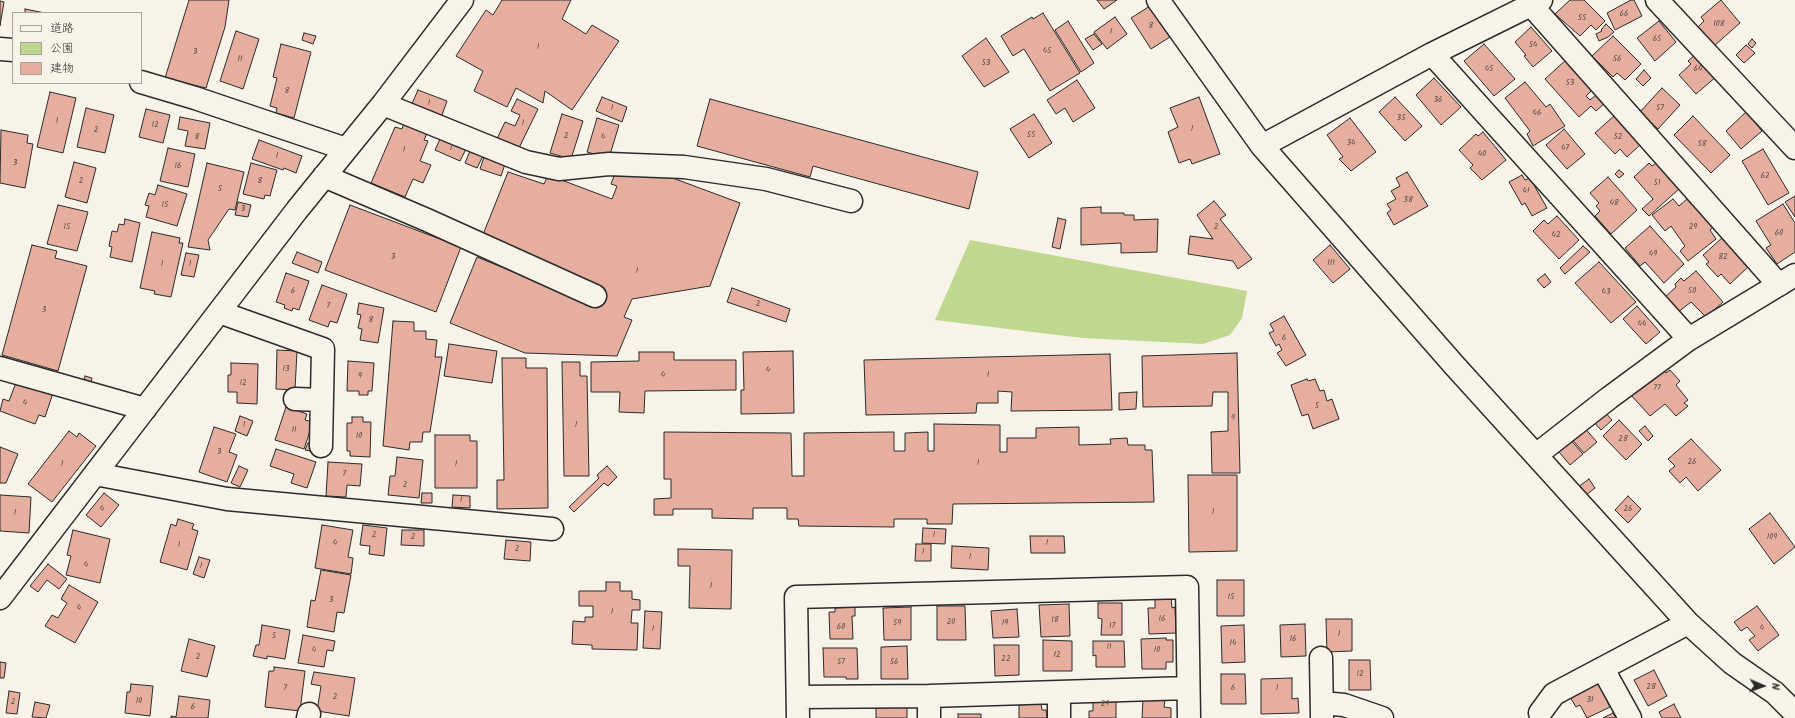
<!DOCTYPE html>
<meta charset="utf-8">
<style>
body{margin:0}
#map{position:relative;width:1795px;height:718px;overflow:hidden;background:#f7f3e8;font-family:Kalam,"Klee One",sans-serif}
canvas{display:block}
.legend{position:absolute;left:12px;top:12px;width:130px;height:72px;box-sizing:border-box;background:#f7f3e8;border:1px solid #a5a39c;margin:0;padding:5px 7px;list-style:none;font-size:12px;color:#2b2b2b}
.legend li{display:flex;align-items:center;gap:8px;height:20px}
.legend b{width:20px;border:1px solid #a5a39c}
.north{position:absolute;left:1743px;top:666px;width:40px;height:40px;-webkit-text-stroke:3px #f7f3e8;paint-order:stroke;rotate:92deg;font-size:11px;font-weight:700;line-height:16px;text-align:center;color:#2b2b2b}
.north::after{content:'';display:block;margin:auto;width:14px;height:18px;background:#2b2b2b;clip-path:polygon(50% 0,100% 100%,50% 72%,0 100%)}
</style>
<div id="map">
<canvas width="1795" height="718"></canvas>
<ul class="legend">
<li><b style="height:5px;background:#f7f3e8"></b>道路</li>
<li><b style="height:11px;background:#bfd78e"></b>公園</li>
<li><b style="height:11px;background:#e6ae9f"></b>建物</li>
</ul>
<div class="north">N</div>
</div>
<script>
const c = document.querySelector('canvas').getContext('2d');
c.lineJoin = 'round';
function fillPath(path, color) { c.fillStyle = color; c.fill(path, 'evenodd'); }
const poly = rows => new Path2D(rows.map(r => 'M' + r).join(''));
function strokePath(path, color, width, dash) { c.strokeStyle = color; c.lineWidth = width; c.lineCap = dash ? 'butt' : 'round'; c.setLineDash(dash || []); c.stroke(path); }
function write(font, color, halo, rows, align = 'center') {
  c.font = font + ' Kalam,sans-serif'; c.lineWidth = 3.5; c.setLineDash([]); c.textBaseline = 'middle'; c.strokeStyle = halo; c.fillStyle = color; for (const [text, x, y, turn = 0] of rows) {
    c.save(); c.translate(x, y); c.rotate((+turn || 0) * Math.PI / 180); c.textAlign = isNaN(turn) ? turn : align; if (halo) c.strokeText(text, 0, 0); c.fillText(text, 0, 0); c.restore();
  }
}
fillPath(poly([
 [970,240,1247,291,1242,318,1230,335,1203,344,1082,338,935,320]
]), '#bfd78e');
const building = poly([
 [189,0,229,0,225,27,206,88,165,78,189,0],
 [502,0,571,0,562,19,586,34,592,25,619,41,572,110,545,91,543,103,516,88,507,107,474,91,483,71,456,56,486,10,493,15,502,0],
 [1097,0,1117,0,1104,9,1097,0],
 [1570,0,1584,0,1605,21,1596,30,1591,25,1580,36,1555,14,1570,0],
 [1631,0,1634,0,1642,16,1615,30,1607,13,1631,0],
 [1721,0,1740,23,1714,46,1698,27,1704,21,1701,17,1721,0],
 [0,1,4,2,0,26,0,1],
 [1150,6,1170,37,1151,49,1131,18,1150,6],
 [25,9,45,13,25,13,25,9],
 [1043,13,1080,73,1050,91,1024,49,1013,56,1001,36,1032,17,1033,19,1043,13],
 [1115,17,1127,34,1107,49,1094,32,1115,17],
 [1068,21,1094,63,1081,72,1055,30,1068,21],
 [1659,21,1676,42,1655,61,1637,38,1659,21],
 [1606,24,1614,32,1608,37,1599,41,1596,34,1602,31,1601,30,1606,24],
 [1531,27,1552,51,1533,67,1524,56,1526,55,1515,42,1531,27],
 [236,31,259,39,243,89,220,81,236,31],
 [304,33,316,36,313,44,302,40,304,33],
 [1094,34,1102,44,1093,50,1085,39,1094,34],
 [1613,36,1641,64,1625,80,1617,73,1613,77,1592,56,1613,36],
 [986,38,1009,72,984,87,962,56,986,38],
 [1752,39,1756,43,1752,48,1748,44,1752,39],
 [281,44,311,52,294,118,276,113,277,108,270,106,277,78,273,77,281,44],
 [1484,44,1515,79,1494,96,1464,61,1484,44],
 [1746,45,1755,53,1744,63,1736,55,1746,45],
 [1696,54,1717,76,1696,94,1679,75,1691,64,1688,61,1696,54],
 [1567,59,1594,88,1586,96,1590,100,1597,94,1605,103,1596,111,1591,106,1579,117,1545,79,1567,59],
 [1644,70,1651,78,1643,86,1636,79,1644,70],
 [1434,78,1461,107,1441,125,1416,95,1434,78],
 [1077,80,1095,108,1073,122,1065,108,1056,114,1047,100,1077,80],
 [1525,82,1546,107,1550,104,1565,126,1533,146,1527,134,1530,131,1505,98,1525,82],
 [1662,88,1680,105,1658,129,1640,112,1662,88],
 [418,90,447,101,441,118,411,106,418,90],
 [50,92,76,98,63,153,37,147,50,92],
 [602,97,627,107,622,122,596,111,602,97],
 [1199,97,1220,154,1192,164,1190,159,1179,163,1168,132,1178,127,1170,108,1199,97],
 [1395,97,1422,126,1405,141,1379,112,1395,97],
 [517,99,538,109,517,152,496,141,505,122,515,126,520,115,511,111,517,99],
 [710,99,978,172,969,209,813,166,810,177,697,146,710,99],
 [86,108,114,115,105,153,77,147,86,108],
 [146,109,170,115,163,143,139,137,146,109],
 [1746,112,1762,131,1741,149,1726,131,1746,112],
 [562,114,583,121,571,159,550,153,562,114],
 [1034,114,1052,143,1029,158,1010,129,1034,114],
 [1615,115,1641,144,1627,157,1620,149,1615,154,1595,133,1615,115],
 [1693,116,1730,155,1711,173,1674,135,1693,116],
 [180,117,210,123,205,149,185,146,188,131,178,129,180,117],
 [597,118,619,125,609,158,587,152,597,118],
 [1350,118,1376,152,1351,171,1339,159,1343,157,1327,135,1350,118],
 [404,123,427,133,424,140,428,141,420,161,431,165,423,183,413,179,405,197,371,183,395,127,402,129,404,123],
 [1564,129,1585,154,1567,169,1546,145,1564,129],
 [1,130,28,135,27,143,33,144,25,188,0,183,1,130],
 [1483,132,1506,160,1482,180,1470,168,1473,165,1459,150,1476,134,1478,136,1483,132],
 [441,137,466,149,460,161,435,150,441,137],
 [259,140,302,156,296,173,284,168,283,170,252,159,259,140],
 [168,148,195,154,188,187,160,181,168,148],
 [1763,149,1789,193,1768,205,1742,161,1763,149],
 [470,151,483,156,477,168,465,163,470,151],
 [485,154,506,161,501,176,480,169,485,154],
 [1659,161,1673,176,1670,179,1679,189,1649,216,1642,209,1653,199,1634,177,1649,163,1652,166,1659,161],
 [74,162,96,168,87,203,65,197,74,162],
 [207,163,244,172,235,210,229,209,208,240,210,250,188,247,207,163],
 [251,163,277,170,270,196,265,195,264,199,243,194,251,163],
 [1619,170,1624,174,1619,178,1615,174,1619,170],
 [508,172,544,184,548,175,612,199,617,186,611,184,614,176,670,177,740,203,710,286,632,299,624,317,632,320,617,356,525,353,450,323,477,257,597,306,482,237,508,172],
 [1407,172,1428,206,1394,225,1387,213,1391,210,1387,204,1396,199,1391,191,1400,186,1396,178,1407,172],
 [1522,175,1525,180,1530,178,1547,208,1532,216,1525,203,1522,205,1509,182,1522,175],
 [1608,177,1637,210,1611,234,1595,216,1600,211,1596,206,1599,203,1590,193,1608,177],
 [158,185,187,194,177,226,146,217,149,206,145,205,149,193,155,195,158,185],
 [1795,196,1795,217,1785,202,1795,196],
 [1673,199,1679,206,1687,199,1691,204,1695,201,1715,226,1710,230,1716,239,1688,261,1680,251,1685,246,1671,226,1665,231,1652,215,1673,199],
 [1214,201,1226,215,1220,219,1252,259,1238,269,1233,261,1188,254,1190,236,1213,239,1197,215,1214,201],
 [238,202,251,205,248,217,235,215,238,202],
 [1783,204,1795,223,1795,252,1777,264,1766,248,1771,245,1756,221,1783,204],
 [58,205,88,212,77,251,47,244,58,205],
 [350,205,461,247,436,312,325,270,350,205],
 [1101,207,1101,213,1124,213,1124,215,1134,215,1134,220,1158,219,1157,252,1121,253,1121,243,1081,245,1081,208,1101,207],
 [1557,216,1579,240,1559,259,1533,231,1544,220,1548,224,1557,216],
 [1058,218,1066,220,1060,249,1052,247,1058,218],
 [125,219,140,223,132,262,110,257,112,247,109,246,112,231,117,232,119,224,124,225,125,219],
 [1650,226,1684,264,1664,283,1645,262,1640,266,1625,248,1650,226],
 [152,232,180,238,179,243,183,243,171,297,154,294,155,291,140,288,152,232],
 [1722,238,1748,267,1730,284,1721,274,1718,277,1706,264,1709,262,1703,255,1722,238],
 [32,245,57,251,55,258,87,266,58,371,2,355,32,245],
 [1330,245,1350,269,1333,283,1313,260,1330,245],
 [1583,246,1590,252,1565,274,1560,268,1583,246],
 [297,252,322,262,318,273,292,263,297,252],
 [186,253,199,255,194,277,181,275,186,253],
 [1599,262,1636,302,1611,323,1575,283,1599,262],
 [1696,271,1723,302,1706,317,1691,302,1677,313,1664,298,1676,287,1675,284,1681,278,1684,281,1696,271],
 [286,273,309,281,299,310,293,308,292,311,284,308,285,305,276,302,286,273],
 [1545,274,1551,282,1544,288,1537,280,1545,274],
 [322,285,347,294,337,323,330,321,328,327,309,320,322,285],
 [732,288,790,309,786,322,727,302,732,288],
 [359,303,384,308,378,343,360,340,362,329,358,328,361,315,357,314,359,303],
 [1637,306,1660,332,1646,344,1623,319,1637,306],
 [1284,316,1306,355,1286,366,1277,353,1282,350,1279,344,1276,346,1269,333,1274,331,1270,324,1284,316],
 [393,321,414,322,414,331,426,331,426,339,437,340,435,357,442,357,430,432,423,432,422,442,410,442,409,450,383,446,393,321],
 [449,344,497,351,492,383,444,376,449,344],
 [277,350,297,351,295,390,276,389,277,350],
 [793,351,794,413,741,414,741,390,744,390,743,352,793,351],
 [639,352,674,352,674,360,736,360,736,390,645,391,644,413,619,412,620,392,591,392,591,362,639,361,639,352],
 [1237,353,1240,473,1212,473,1211,432,1228,431,1228,392,1213,392,1212,406,1143,407,1142,356,1237,353],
 [1110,354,1112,410,1011,411,1012,392,998,391,998,403,977,403,976,413,866,415,864,360,1110,354],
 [502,358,526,358,526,368,547,368,548,508,497,509,497,480,504,480,502,358],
 [348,361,374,363,372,391,368,391,368,395,359,395,359,391,347,391,348,361],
 [562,362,580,362,580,376,587,376,589,476,564,476,562,362],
 [231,363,258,364,257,404,237,403,237,392,228,392,228,375,231,375,231,363],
 [1663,368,1666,373,1670,370,1680,381,1676,385,1688,400,1684,403,1688,406,1676,416,1665,404,1650,416,1630,394,1663,368],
 [85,376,92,378,91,383,84,382,85,376],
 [1307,379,1308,381,1315,379,1320,391,1324,390,1327,401,1332,399,1339,419,1313,429,1308,414,1302,416,1291,385,1307,379],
 [17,380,53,393,45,417,39,415,35,424,0,411,3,399,9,401,17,380],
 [1137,392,1136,409,1119,410,1119,393,1137,392],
 [286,407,307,414,305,420,313,422,304,449,275,440,286,407],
 [1603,410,1612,420,1601,430,1592,420,1603,410],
 [240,416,253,421,247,436,235,431,240,416],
 [352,417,363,417,363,422,371,422,370,457,350,456,350,451,347,451,347,423,352,423,352,417],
 [1619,420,1642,444,1626,460,1603,436,1619,420],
 [934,424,1000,425,1000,452,1007,452,1007,438,1036,438,1036,428,1079,427,1079,445,1111,444,1110,439,1127,438,1128,445,1145,445,1145,450,1152,450,1154,502,953,504,952,524,927,524,927,519,894,519,894,527,799,526,798,519,787,519,787,508,753,508,753,519,712,518,712,509,673,509,673,515,654,515,654,499,671,498,671,479,664,479,664,432,791,433,792,476,804,476,804,433,894,432,894,451,905,451,905,433,928,432,928,451,934,451,934,424],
 [1581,424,1597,442,1584,453,1568,435,1581,424],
 [1645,426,1653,436,1648,441,1639,431,1645,426],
 [214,427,236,434,229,452,237,455,227,482,199,472,214,427],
 [69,431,77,437,79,433,96,446,52,502,28,484,69,431],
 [435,435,470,435,470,441,477,441,477,488,435,488,435,435],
 [1567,436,1583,454,1570,465,1554,446,1567,436],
 [1691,439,1721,470,1698,491,1686,477,1680,483,1669,471,1675,466,1668,459,1691,439],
 [308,443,312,445,310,451,305,450,308,443],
 [0,447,18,454,6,483,0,483,0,447],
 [276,449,316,462,307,488,291,483,294,474,270,466,276,449],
 [397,457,423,460,419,498,388,495,390,476,395,476,397,457],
 [328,462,362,464,360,486,347,485,346,497,326,496,328,462],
 [239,466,248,470,240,487,231,483,239,466],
 [607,466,617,477,608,486,604,483,574,512,569,507,599,478,597,475,607,466],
 [1188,475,1237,475,1237,551,1189,552,1188,475],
 [1589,479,1595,488,1585,496,1578,487,1589,479],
 [104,493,119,505,101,527,86,515,104,493],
 [422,493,432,493,432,503,421,503,422,493],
 [0,495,31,497,29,533,0,531,0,495],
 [453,495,470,496,470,508,452,507,453,495],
 [1628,496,1641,509,1628,523,1615,510,1628,496],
 [1770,513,1795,547,1774,564,1749,529,1770,513],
 [178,519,194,524,192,529,198,531,187,570,160,562,171,524,176,526,178,519],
 [322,525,353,530,348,557,353,558,351,574,315,568,322,525],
 [363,525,387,528,384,556,369,554,370,546,360,545,363,525],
 [923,528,946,529,945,544,922,543,923,528],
 [73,530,110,539,100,583,66,575,71,556,67,555,73,530],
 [402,530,424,530,424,546,401,545,402,530],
 [1030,536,1064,536,1065,553,1031,553,1030,536],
 [506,540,531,542,530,561,504,559,506,540],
 [916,544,931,544,931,561,915,561,916,544],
 [952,546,989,548,988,570,951,568,952,546],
 [678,549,732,550,731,609,689,608,690,566,678,566,678,549],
 [199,557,210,560,204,578,193,574,199,557],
 [48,564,67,579,59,589,47,580,38,592,30,586,48,564],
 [321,570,351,575,344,613,337,612,334,632,307,627,311,600,315,601,321,570],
 [1217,580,1244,580,1244,616,1217,616,1217,580],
 [606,582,620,582,620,591,632,591,632,599,640,600,640,610,632,610,631,623,638,623,637,650,592,649,592,645,572,644,573,621,585,622,585,617,593,617,593,606,579,606,579,591,606,591,606,582],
 [69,585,98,602,75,643,45,626,52,615,58,618,67,603,61,599,69,585],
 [1171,597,1172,608,1175,607,1176,633,1149,634,1148,608,1155,608,1155,598,1171,597],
 [1098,603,1122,603,1122,635,1101,635,1102,619,1098,618,1098,603],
 [1069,604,1070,636,1041,637,1039,605,1069,604],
 [937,606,965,606,966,640,937,640,937,606],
 [1757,606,1779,635,1758,651,1749,640,1755,636,1747,627,1741,631,1734,622,1757,606],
 [855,607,855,616,852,616,853,639,830,639,829,612,835,612,835,608,855,607],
 [911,607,911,640,884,640,883,608,911,607],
 [1017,609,1019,637,993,638,991,611,1017,609],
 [645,611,662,612,660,649,643,648,645,611],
 [1326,619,1352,619,1352,651,1327,652,1326,619],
 [1305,624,1306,656,1281,657,1280,625,1305,624],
 [262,625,290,630,285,659,267,656,267,659,253,656,256,645,259,645,262,625],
 [1244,625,1245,662,1222,663,1221,626,1244,625],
 [303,635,335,641,333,651,327,650,324,667,298,663,303,635],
 [1166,638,1166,640,1173,640,1173,662,1166,662,1166,669,1142,669,1141,639,1166,638],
 [189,639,215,646,207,677,181,671,189,639],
 [1043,640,1072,641,1072,671,1043,671,1043,640],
 [1093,641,1124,641,1125,667,1096,667,1096,655,1093,656,1093,641],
 [994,645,1019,645,1019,675,995,676,994,645],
 [907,646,908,679,881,679,881,647,907,646],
 [823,648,857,648,858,679,846,679,846,677,824,677,823,648],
 [1349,660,1370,660,1371,690,1349,690,1349,660],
 [0,662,6,663,4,678,0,678,0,662],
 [274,667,305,671,300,711,265,707,269,671,274,671,274,667],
 [1654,670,1667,696,1648,706,1634,680,1654,670],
 [314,672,355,678,349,716,317,711,321,686,311,684,314,672],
 [1221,674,1245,674,1246,704,1221,704,1221,674],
 [1292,678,1292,699,1298,698,1299,713,1261,714,1261,679,1292,678],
 [1598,683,1610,707,1587,718,1580,705,1576,707,1570,697,1598,683],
 [131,684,153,686,150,716,125,713,127,692,130,692,131,684],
 [9,691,20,693,17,714,6,713,9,691],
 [179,696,210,700,208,718,171,718,171,716,176,717,179,696],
 [1116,699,1116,718,1089,718,1089,711,1093,711,1093,700,1116,699],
 [1143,700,1165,700,1164,707,1171,708,1171,718,1142,718,1143,700],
 [35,702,50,705,46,718,32,717,35,702],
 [1041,704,1042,710,1046,710,1047,718,1019,718,1019,705,1041,704],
 [1674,704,1681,718,1662,718,1659,712,1674,704],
 [876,706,907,706,907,718,876,718,876,706],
 [1613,713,1616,718,1603,718,1613,713],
 [958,714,981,714,981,718,958,718,958,714]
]);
fillPath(building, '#e6ae9f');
strokePath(building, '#2b2b2b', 1);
const minor = poly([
 [1158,0,1262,146,1454,365,1688,623,1732,663,1775,693,1795,713],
 [1657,0,1795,148],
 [1531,5,1779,285],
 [0,49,13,50],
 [1432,54,1689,339,1795,275],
 [141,82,195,98,346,149],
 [383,104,526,162,559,169,609,164,684,167,766,179,851,201],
 [1262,146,1432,54,1541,0],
 [324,176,427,220,595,296],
 [219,312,323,349,321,446],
 [0,368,145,409],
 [295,399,321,400],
 [1536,455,1609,398,1689,339],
 [95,474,227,499,552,529],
 [0,598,297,210,383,104,462,0],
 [1321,658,1322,717],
 [1603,669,1630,718],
 [1059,692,1059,718],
 [929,696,929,718],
 [798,697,929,696,1188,688],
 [1322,703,1344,705,1382,718],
 [1540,713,1554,694,1688,623],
 [308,718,309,714],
 [798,718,796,597,1187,587,1189,718]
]);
strokePath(minor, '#2b2b2b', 25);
strokePath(minor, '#f7f3e8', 22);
write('8px', '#5a4c48', null, [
 ["66",1624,15],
 ["55",1582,19],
 ["108",1719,25],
 ["8",1151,27],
 ["1",1111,33],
 ["65",1657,40],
 ["54",1533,46],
 ["1",538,48],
 ["45",1047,52],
 ["3",195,53],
 ["11",240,60],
 ["56",1617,60],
 ["53",986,64],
 ["45",1489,70],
 ["64",1698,70],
 ["53",1570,84],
 ["8",287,92],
 ["36",1438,101],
 ["1",429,104],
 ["1",612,109],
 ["57",1660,109],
 ["46",1537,114],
 ["35",1401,119],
 ["1",57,122],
 ["1",523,124],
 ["12",155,126],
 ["1",1192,130],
 ["2",96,131],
 ["55",1031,136],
 ["2",566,137],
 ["8",197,138],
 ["4",603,138],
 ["52",1618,138],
 ["34",1351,144],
 ["58",1702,145],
 ["1",451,149],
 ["47",1565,149],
 ["1",404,151],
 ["40",1482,155],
 ["1",277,157],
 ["3",15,164],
 ["16",178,167],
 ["62",1765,177],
 ["2",81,182],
 ["8",260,182],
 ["51",1657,184],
 ["5",220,190],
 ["41",1526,192],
 ["38",1408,201],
 ["48",1614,204],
 ["15",165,206],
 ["3",243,210],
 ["15",67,228],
 ["2",1216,228],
 ["29",1693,228],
 ["60",1779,234],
 ["42",1556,236],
 ["49",1653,255],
 ["3",393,258],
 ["82",1723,258],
 ["111",1331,264],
 ["1",162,265],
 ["1",190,265],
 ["1",637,272],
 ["6",293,292],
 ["50",1692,292],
 ["43",1606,293],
 ["2",758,305],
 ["7",328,307],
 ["3",44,311],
 ["8",371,321],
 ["44",1642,325],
 ["6",1284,339],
 ["13",286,370],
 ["4",768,371],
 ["4",663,376],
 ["1",988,376],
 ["9",360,377],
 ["12",243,384],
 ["77",1657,389],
 ["4",25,404],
 ["5",1317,407],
 ["9",1233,419],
 ["1",244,426],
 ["1",576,426],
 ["11",294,431],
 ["10",359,437],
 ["28",1623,440],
 ["3",219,453],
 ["26",1692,463],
 ["1",978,464],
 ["1",62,465],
 ["1",456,465],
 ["7",344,475],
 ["2",405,486],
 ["1",461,501],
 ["4",102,510],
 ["26",1628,510],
 ["1",1213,513],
 ["1",15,514],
 ["2",374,536],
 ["1",934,536],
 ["2",413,538],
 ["109",1772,538],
 ["4",335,544],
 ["1",1047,544],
 ["1",179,546],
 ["2",517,550],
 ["1",923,553],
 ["1",970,558],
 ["4",86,566],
 ["1",201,567],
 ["1",711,587],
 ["15",1231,598],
 ["3",331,601],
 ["4",79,609],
 ["1",612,613],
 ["16",1162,620],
 ["18",1055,621],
 ["20",951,623],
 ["59",897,624],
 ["19",1005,624],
 ["17",1112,627],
 ["60",841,628],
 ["4",1762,629],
 ["1",653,630],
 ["1",1339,635],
 ["5",274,637],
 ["16",1293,640],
 ["14",1233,644],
 ["11",1109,648],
 ["4",314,651],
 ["10",1157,651],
 ["12",1057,656],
 ["2",198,658],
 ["22",1006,660],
 ["57",841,663],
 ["56",894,663],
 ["12",1360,675],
 ["28",1651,688],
 ["7",285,689],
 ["6",1233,689],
 ["1",1277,689],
 ["2",335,698],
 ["31",1590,701],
 ["10",139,702],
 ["2",13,703],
 ["29",1105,705],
 ["6",193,708]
]);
</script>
